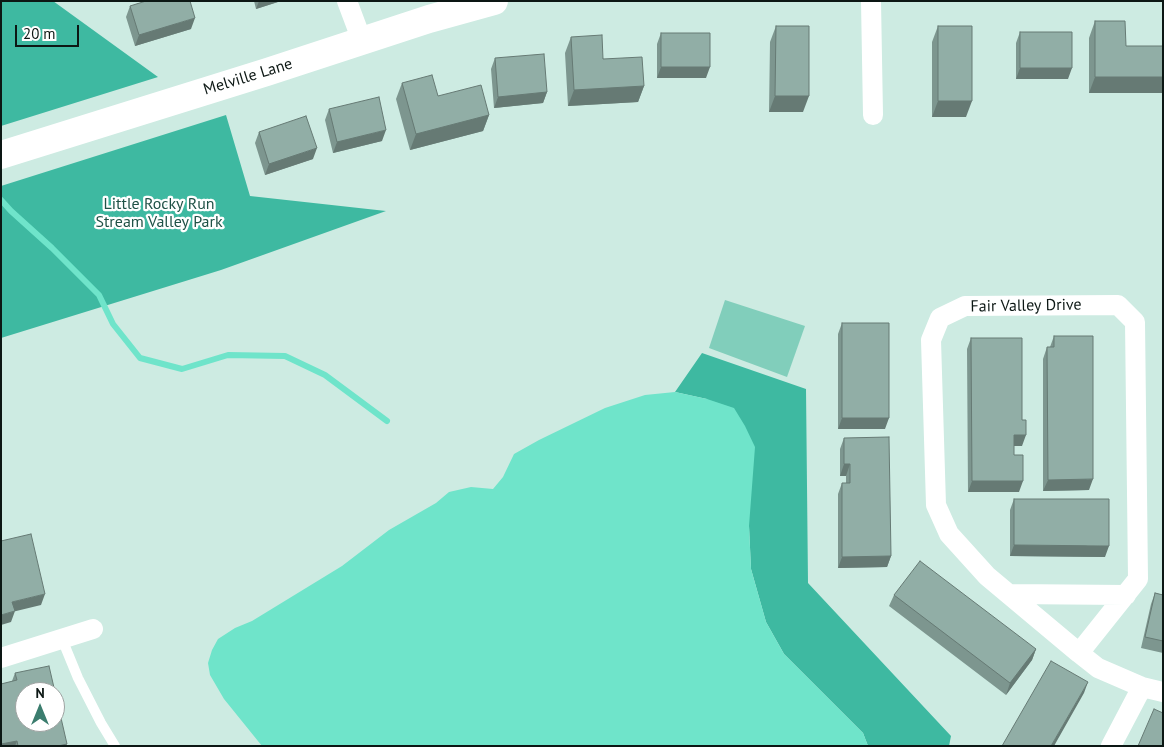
<!DOCTYPE html>
<style>
body{margin:0}
#map{position:relative;width:1164px;height:747px;overflow:hidden;background:#cdebe2;font-family:"PT Sans",sans-serif}
canvas{display:block}
.frame{position:absolute;inset:0;border:2px solid #0c1714;pointer-events:none}
.north{position:absolute;left:15px;top:682px;width:50px;height:50px;box-sizing:border-box;background:#fff;border:1px solid #9ea2a1;border-radius:50%;rotate:0deg;font-size:14px;font-weight:700;line-height:20px;text-align:center;color:#0c1714}
.north::after{content:'';display:block;margin:auto;width:18px;height:22px;background:#3b7d6e;clip-path:polygon(50% 0,100% 100%,50% 72%,0 100%)}
.scale{position:absolute;left:15px;top:25px;width:64px;height:22px;box-sizing:border-box;border:2px solid #0c1714;border-top:0;padding-left:6px;font-size:15px;line-height:18px;white-space:nowrap;color:#0c1714;-webkit-text-stroke:4px #fff;paint-order:stroke}
</style>
<div id="map">
<canvas width="1164" height="747"></canvas>
<div class="frame"></div>
<div class="north">N</div>
<div class="scale">20 m</div>
</div>
<script>
const c = document.querySelector('canvas').getContext('2d');
c.lineJoin = 'round';
function fillPath(path, color) { c.fillStyle = color; c.fill(path, 'evenodd'); }
const poly = rows => new Path2D(rows.map(r => 'M' + r).join(''));
function strokePath(path, color, width, dash) { c.strokeStyle = color; c.lineWidth = width; c.lineCap = dash ? 'butt' : 'round'; c.setLineDash(dash || []); c.stroke(path); }
function write(font, color, halo, rows, align = 'center') {
  c.font = font + ' "PT Sans",sans-serif'; c.lineWidth = 4.5; c.setLineDash([]); c.textBaseline = 'middle'; c.strokeStyle = halo; c.fillStyle = color; for (const [text, x, y, turn = 0] of rows) {
    c.save(); c.translate(x, y); c.rotate((+turn || 0) * Math.PI / 180); c.textAlign = isNaN(turn) ? turn : align; if (halo) c.strokeText(text, 0, 0); c.fillText(text, 0, 0); c.restore();
  }
}
fillPath(poly([
 [725,300,805,326,787,377,709,348]
]), '#81cebb');
fillPath(poly([
 [1,1,53,1,158,77,1,126],
 [226,115,250,196,386,211,221,270,1,338,1,186],
 [702,353,806,389,808,583,951,736,949,746,868,746,863,733,784,654,766,622,751,569,749,526,707,399,675,392]
]), '#3eb9a1');
fillPath(poly([
 [675,392,707,399,734,408,745,426,755,447,749,526,751,569,766,622,784,654,863,733,868,746,262,746,224,699,210,675,208,663,212,650,218,639,235,628,252,621,342,566,389,530,436,503,449,492,471,487,493,489,503,477,514,454,539,440,605,408,645,395]
]), '#6fe4ca');
strokePath(poly([
 [1,200,11,211,52,248,99,295,113,324,140,358,182,369,228,355,285,356,325,375,387,421]
]), '#6fe4ca', 6);
strokePath(poly([
 [62,639,78,678,101,723,115,746]
]), '#fff', 10);
strokePath(poly([
 [347,1,362,41],
 [871,1,873,115],
 [1009,594,1126,595],
 [1079,653,1138,579,1135,322,1118,305,965,306,940,318,931,340,936,505,949,534,987,576,1079,653,1098,668,1142,687,1163,692],
 [1,658,93,629],
 [1111,746,1142,687]
]), '#fff', 20);
strokePath(poly([
 [1,155,267,72,429,19,494,1]
]), '#fff', 28);
fillPath(poly([
 [254,1,281,1,256,9],
 [130,6,191,29,135,46,126,17],
 [1095,21,1126,46,1163,93,1089,93,1089,38],
 [776,26,803,112,769,112,770,42],
 [938,26,966,117,932,117,932,42],
 [1020,32,1068,79,1016,79,1016,43],
 [661,33,706,78,657,78,657,44],
 [571,37,644,86,638,102,568,106,565,53],
 [495,58,547,92,543,103,494,108,491,69],
 [402,83,438,96,489,115,483,131,410,150,396,99],
 [329,109,382,141,333,153,325,120],
 [259,132,313,159,265,175,255,143],
 [842,323,885,429,838,429,838,334],
 [1054,336,1089,490,1043,491,1043,359,1047,347,1050,347],
 [971,338,1022,446,1014,446,1014,455,1019,492,968,492,967,349],
 [844,438,891,556,887,567,838,568,838,494,842,483,846,483,846,476,840,476,840,449],
 [1014,499,1105,557,1010,556,1010,510],
 [1155,593,1163,595,1163,653,1141,648,1151,604],
 [894,595,1036,649,1032,660,1006,695,889,606],
 [15,673,67,744,66,746,1,746,12,681]
]), '#7d968f');
fillPath(poly([
 [259,1,281,1,256,9],
 [195,18,191,29,135,46,139,35],
 [661,67,710,67,706,78,657,78],
 [1020,68,1072,68,1068,79,1016,79],
 [1095,77,1163,77,1163,93,1089,93],
 [644,86,638,102,568,106,574,90],
 [547,92,543,103,494,108,498,97],
 [775,96,809,96,803,112,769,112],
 [938,101,972,101,966,117,932,117],
 [489,115,483,131,410,150,416,134],
 [386,130,382,141,333,153,337,142],
 [317,148,313,159,265,175,269,164],
 [842,418,889,418,885,429,838,429],
 [1014,435,1026,435,1022,446,1010,446],
 [844,464,850,464,846,476,840,476],
 [1093,479,1089,490,1043,491,1048,480],
 [972,481,1023,481,1019,492,968,492],
 [1014,545,1109,546,1105,557,1010,556],
 [891,556,887,567,838,568,842,557],
 [45,594,41,605,8,613,12,602],
 [15,611,11,622,1,625,1,615],
 [1036,649,1032,660,1006,695,1010,683],
 [1088,682,1084,693,1054,746,1051,746],
 [17,741,15,746,1,746,1,744]
]), '#667a74');
const building = poly([
 [146,1,190,1,195,18,139,35,130,6,146,1],
 [1095,21,1125,21,1126,46,1163,46,1163,77,1095,77,1095,21],
 [776,26,809,26,809,96,775,96,776,26],
 [938,26,972,26,972,101,938,101,938,26],
 [1020,32,1072,32,1072,68,1020,68,1020,32],
 [661,33,710,33,710,67,661,67,661,33],
 [602,35,603,59,642,57,644,86,574,90,571,37,602,35],
 [544,54,547,92,498,97,495,58,544,54],
 [432,75,438,96,481,85,489,115,416,134,402,83,432,75],
 [379,97,386,130,337,142,329,109,379,97],
 [306,116,317,148,269,164,259,132,306,116],
 [842,323,889,323,889,418,842,418,842,323],
 [1054,336,1093,336,1093,479,1048,480,1047,347,1054,347,1054,336],
 [971,338,1022,338,1022,420,1026,420,1026,435,1014,435,1014,455,1023,455,1023,481,972,481,971,338],
 [889,437,891,556,842,557,842,483,850,483,850,464,844,464,844,438,889,437],
 [1014,499,1109,499,1109,546,1014,545,1014,499],
 [31,534,45,594,12,602,15,611,1,615,1,541,31,534],
 [920,561,1036,649,1010,683,894,595,920,561],
 [1155,593,1163,595,1163,641,1145,637,1155,593],
 [1051,661,1088,682,1051,746,1002,746,1051,661],
 [49,666,55,692,25,692,25,722,55,722,55,692,67,744,58,746,18,746,17,741,1,744,1,684,17,680,15,673,49,666],
 [1154,709,1163,713,1163,746,1138,746,1154,709]
]);
fillPath(building, '#91aea6');
strokePath(building, '#667a74', 1);
write('16px', '#0c1714', '#fff', [
 ["Melville Lane",248,77,-17],
 ["Fair Valley Drive",1026,306,-1]
]);
write('16px', '#205247', '#fff', [
 ["Little Rocky Run",159,204],
 ["Stream Valley Park",159,222]
]);
</script>
